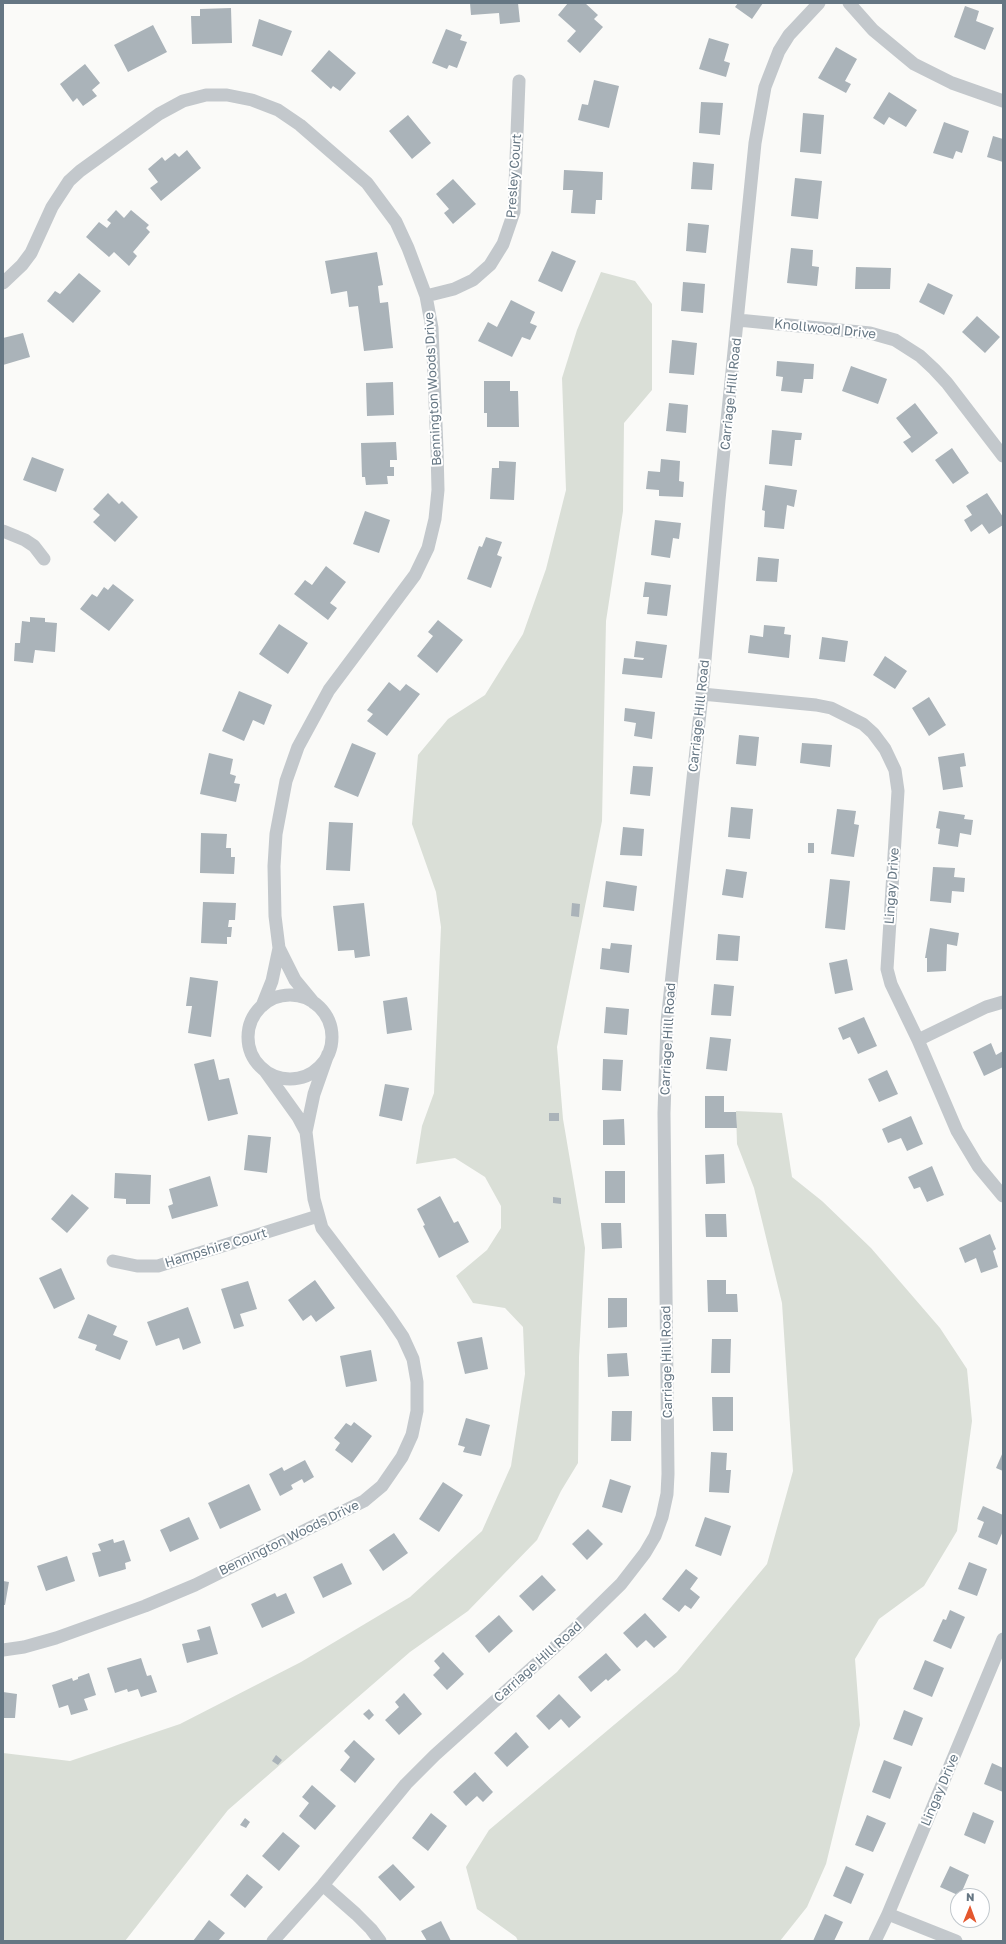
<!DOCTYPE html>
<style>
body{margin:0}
#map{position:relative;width:1006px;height:1944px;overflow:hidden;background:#fafaf8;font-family:"Golos Text",sans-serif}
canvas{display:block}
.frame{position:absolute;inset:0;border:4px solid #657683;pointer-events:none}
.north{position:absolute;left:950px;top:1888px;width:40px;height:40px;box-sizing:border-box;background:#fff;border:1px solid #c1c8cd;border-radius:50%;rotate:1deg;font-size:11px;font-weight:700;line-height:16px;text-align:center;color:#657683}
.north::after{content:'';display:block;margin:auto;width:14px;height:18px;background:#e4572e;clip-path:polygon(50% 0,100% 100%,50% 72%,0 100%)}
</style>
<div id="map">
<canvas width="1006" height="1944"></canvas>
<div class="frame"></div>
<div class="north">N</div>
</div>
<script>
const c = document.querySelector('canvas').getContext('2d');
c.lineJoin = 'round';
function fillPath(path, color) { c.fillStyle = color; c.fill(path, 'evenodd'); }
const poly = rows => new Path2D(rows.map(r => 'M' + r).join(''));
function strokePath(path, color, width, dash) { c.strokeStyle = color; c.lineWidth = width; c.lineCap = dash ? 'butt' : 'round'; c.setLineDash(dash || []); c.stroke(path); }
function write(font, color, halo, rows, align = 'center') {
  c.font = font + ' "Golos Text",sans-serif'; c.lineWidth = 4; c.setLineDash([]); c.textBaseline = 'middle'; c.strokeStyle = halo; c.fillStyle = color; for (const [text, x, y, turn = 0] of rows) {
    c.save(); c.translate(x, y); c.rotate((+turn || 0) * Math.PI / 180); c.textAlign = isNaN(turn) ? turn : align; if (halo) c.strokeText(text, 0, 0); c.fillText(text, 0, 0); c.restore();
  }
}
fillPath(poly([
 [601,272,635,281,652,304,652,390,624,423,623,511,606,621,602,821,557,1047,563,1119,585,1248,579,1357,578,1463,561,1491,537,1540,468,1611,410,1652,228,1810,125,1941,3,1941,3,1753,70,1761,180,1724,301,1662,410,1597,482,1531,511,1466,525,1374,523,1327,505,1308,473,1303,456,1276,487,1250,501,1228,501,1206,485,1177,455,1158,416,1164,422,1126,434,1093,441,927,436,892,412,824,418,755,448,719,485,695,523,634,546,569,566,490,562,378,577,330],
 [736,1111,782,1113,792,1177,822,1201,871,1248,940,1328,967,1369,972,1421,957,1531,924,1586,879,1619,855,1659,860,1725,826,1864,807,1907,780,1941,518,1941,516,1937,477,1909,466,1867,489,1830,677,1672,767,1564,793,1471,782,1303,754,1188,737,1144]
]), '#dadfd7');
fillPath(poly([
 [470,3,518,3,520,22,500,24,499,13,471,15],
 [568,3,585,3,598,15,594,19,603,27,580,53,567,41,576,31,558,15],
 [738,3,763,3,752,19,735,7],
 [965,6,979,11,976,21,994,28,985,50,954,37],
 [231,8,232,43,192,44,191,16,200,16,200,9],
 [259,19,292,31,282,56,252,46],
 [153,25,167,52,128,72,114,45],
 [446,29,462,35,460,40,467,42,457,68,449,65,447,69,432,63],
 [709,38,729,44,724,61,730,63,726,77,699,69],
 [836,47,857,59,845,81,851,84,846,93,818,78],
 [329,50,356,73,340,91,333,86,331,89,311,71],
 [85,64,100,83,92,90,97,96,83,106,77,98,73,102,60,84],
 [594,80,619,86,609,128,578,120,582,104,588,105],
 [889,92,917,110,906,127,889,117,884,125,873,118],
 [701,102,723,103,720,135,699,133],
 [803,113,824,115,821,154,800,152],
 [408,115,431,143,412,159,389,131],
 [944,122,969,131,962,153,956,151,953,159,933,153],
 [993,136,1003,139,1003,162,987,157],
 [187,150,201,168,161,201,150,188,158,182,148,169,162,157,165,161,175,153,179,157],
 [693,162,714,164,712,190,691,189],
 [564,170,603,172,602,200,596,200,595,214,571,213,573,190,563,190],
 [795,178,822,181,818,219,791,216],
 [453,179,476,204,453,224,444,213,449,209,436,194],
 [116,210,124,218,131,210,149,225,146,228,150,232,133,252,137,256,129,266,114,252,109,257,86,237,99,222,107,228,111,223,107,220],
 [688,223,709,225,706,253,686,251],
 [791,248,813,250,812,266,819,267,817,286,787,283],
 [552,251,576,261,562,292,538,281],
 [377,252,383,285,378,286,380,303,388,302,393,348,364,351,358,306,349,307,347,291,331,294,325,261],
 [856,267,891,268,890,289,855,289],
 [79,273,101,291,73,323,47,301,55,291,60,294],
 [683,282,705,284,703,313,681,311],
 [928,283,953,295,944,315,919,302],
 [511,300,535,312,530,323,537,326,530,340,522,337,512,357,478,341,488,322,497,327],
 [977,316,1000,337,985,353,962,332],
 [23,333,30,357,3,365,3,338],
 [672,340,697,343,694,375,669,373],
 [777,361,814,364,813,379,804,379,802,393,781,391,783,377,776,376],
 [851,366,887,379,878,404,842,391],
 [484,381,510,381,510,391,518,391,519,427,487,427,487,413,484,413],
 [393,382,394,415,367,416,366,383],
 [669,403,688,405,686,433,666,431],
 [915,403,938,433,912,453,903,442,911,437,896,418],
 [772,430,802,433,801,440,795,440,792,466,769,464],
 [396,442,397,460,390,460,390,467,394,467,394,476,387,476,388,484,366,485,365,477,362,477,361,443],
 [952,448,969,473,953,484,935,460],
 [32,457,64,469,56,492,23,480],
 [661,459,680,461,679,481,684,482,683,497,659,496,659,490,646,489,648,471,660,472],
 [499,461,516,462,514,500,490,499,492,468,499,468],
 [765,485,797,490,794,507,787,505,784,529,764,527,765,511,762,510],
 [108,493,119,504,122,501,138,517,115,542,93,522,100,515,93,509],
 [987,493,1003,517,1003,525,989,534,982,524,971,532,964,520,972,515,966,506],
 [365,511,390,520,379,553,353,544],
 [655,520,681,523,679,539,673,538,670,558,651,555],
 [486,537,502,542,497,555,502,557,491,588,467,579,479,546,482,547],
 [758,557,779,559,777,582,756,581],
 [326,566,346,582,330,603,337,608,328,620,294,594,305,580,312,585],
 [645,582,671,585,667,616,647,614,649,597,643,597],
 [113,584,134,600,109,631,80,609,92,594,97,597,104,587,108,590],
 [30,617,45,618,45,622,57,623,55,652,35,650,33,663,14,661,15,643,20,643,22,621,30,622],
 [438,620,463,640,437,673,417,656,433,636,428,632],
 [279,624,308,643,288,674,259,654],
 [764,625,785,627,784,634,791,635,789,658,748,653,750,635,763,637],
 [822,637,848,641,845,662,819,659],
 [636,641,667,645,662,678,622,674,624,658,643,660,644,658,634,657],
 [885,656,907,671,895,689,873,675],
 [389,682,400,691,406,684,420,694,387,736,367,721,373,714,367,710],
 [239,691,272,705,264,725,253,720,244,741,222,731],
 [929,697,946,725,929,736,912,708],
 [625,708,655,712,652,739,634,736,636,723,624,721],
 [739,735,759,737,756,766,736,764],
 [352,743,376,753,358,797,334,787],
 [802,743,832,745,830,767,800,763],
 [209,753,233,759,230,774,236,776,234,783,240,784,236,802,200,794],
 [964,753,966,766,960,767,963,787,943,790,938,757],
 [633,766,653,767,650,796,630,794],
 [731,807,753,809,750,839,728,837],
 [837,809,856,811,854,824,859,825,854,857,831,854],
 [939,811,965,815,964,819,973,820,971,835,960,833,958,847,938,844,940,829,936,828],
 [329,822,353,823,350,871,326,870],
 [623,827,644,829,642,856,620,855],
 [201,833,227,834,226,848,231,848,231,857,235,857,234,874,200,873],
 [808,843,814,843,814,853,808,853],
 [933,867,955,868,954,877,965,878,964,892,952,891,951,903,930,901],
 [726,869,747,872,743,898,722,895],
 [830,879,850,881,845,930,825,928],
 [606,881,637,886,634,911,603,907],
 [203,902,236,903,235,920,229,920,228,927,232,927,231,937,227,937,227,944,201,943],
 [364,903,370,956,355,958,354,950,338,951,333,906],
 [572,903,580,904,579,917,571,916],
 [930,928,959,933,957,946,947,944,946,971,927,972,927,958,925,958],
 [718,934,740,936,738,961,716,960],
 [611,943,632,945,629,973,600,969,602,948,610,949],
 [847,959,853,990,835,994,829,963],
 [190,977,218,981,211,1037,188,1033,192,1006,186,1006],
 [714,984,734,986,731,1016,711,1015],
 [407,997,412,1030,387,1034,383,1001],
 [606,1007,629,1009,627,1035,604,1033],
 [864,1017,877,1046,858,1054,850,1037,843,1040,838,1028],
 [710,1037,731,1039,727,1071,706,1069],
 [991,1043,996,1055,1003,1051,1003,1067,984,1076,973,1052],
 [214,1059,219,1080,229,1078,238,1114,208,1121,194,1064],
 [603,1059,623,1060,621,1091,602,1090],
 [887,1070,898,1094,879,1102,868,1079],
 [385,1084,409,1088,402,1121,379,1116],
 [705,1096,724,1096,724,1112,736,1112,737,1128,705,1128],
 [549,1113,559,1113,559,1121,549,1121],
 [911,1116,923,1144,907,1151,901,1138,888,1143,882,1129],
 [624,1119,625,1145,603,1145,603,1120],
 [248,1135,271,1137,267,1173,244,1170],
 [724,1154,725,1183,706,1184,705,1155],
 [932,1166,944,1195,927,1202,920,1187,914,1189,908,1177],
 [605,1171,625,1171,625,1203,605,1203],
 [115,1173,151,1175,150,1204,126,1204,126,1199,114,1198],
 [210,1176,218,1206,172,1219,168,1206,173,1204,169,1189],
 [72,1194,89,1208,67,1233,51,1219],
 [440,1196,454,1223,458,1221,469,1242,439,1258,423,1226,425,1225,417,1209],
 [553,1197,561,1198,561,1204,553,1203],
 [705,1214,726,1214,727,1237,706,1237],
 [601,1223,621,1223,622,1248,602,1249],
 [990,1234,996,1249,993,1251,998,1267,981,1273,976,1258,965,1263,959,1248],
 [61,1268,75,1299,54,1309,39,1278],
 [315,1280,335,1308,316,1322,311,1315,303,1321,288,1300],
 [707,1280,726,1280,726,1294,737,1294,738,1312,708,1312],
 [248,1281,257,1309,240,1314,244,1326,234,1329,221,1289],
 [608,1298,627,1298,627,1327,608,1328],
 [188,1307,201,1343,183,1350,179,1338,156,1346,147,1322],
 [88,1314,117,1326,113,1335,128,1341,120,1360,95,1350,97,1345,78,1338],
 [482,1337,488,1369,465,1374,457,1342],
 [712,1339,731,1339,730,1373,711,1373],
 [371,1350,377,1381,346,1387,340,1356],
 [627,1353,629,1376,608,1377,607,1354],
 [712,1397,733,1397,733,1431,713,1431],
 [612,1411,632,1411,631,1441,611,1441],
 [466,1418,490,1425,481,1456,463,1452,465,1447,458,1445],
 [354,1422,372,1436,352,1463,335,1450,340,1443,334,1438,346,1423,351,1426],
 [711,1452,727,1453,726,1470,731,1470,729,1493,709,1492],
 [1003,1452,1003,1471,996,1468],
 [305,1460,314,1477,304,1483,302,1479,291,1485,293,1489,280,1496,269,1474,282,1467,284,1471],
 [610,1479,631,1486,622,1513,602,1507],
 [443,1482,463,1495,439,1532,419,1519],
 [249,1484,261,1510,220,1529,208,1503],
 [983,1506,1003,1515,1003,1531,997,1545,978,1537,984,1522,977,1519],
 [189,1517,199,1539,170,1552,160,1530],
 [705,1517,731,1526,721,1556,695,1546],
 [588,1529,603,1544,587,1560,572,1544],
 [394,1533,408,1553,383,1571,369,1550],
 [113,1539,114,1543,124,1540,131,1561,125,1563,126,1569,99,1577,92,1553,101,1551,98,1544],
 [67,1556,75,1581,46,1591,37,1566],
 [969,1562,987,1569,977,1596,958,1589],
 [342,1563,352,1584,323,1598,313,1577],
 [686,1569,698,1578,690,1589,700,1597,691,1609,685,1605,679,1612,662,1599],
 [542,1575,556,1590,533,1611,519,1596],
 [3,1581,9,1582,5,1605,3,1605],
 [275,1593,277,1597,286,1593,295,1613,262,1628,251,1604],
 [950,1610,965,1617,951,1649,933,1641,943,1619,946,1620],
 [645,1613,667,1637,654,1648,646,1640,637,1648,623,1633],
 [499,1615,513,1631,489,1653,475,1636],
 [210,1626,218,1654,187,1663,182,1644,200,1640,197,1630],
 [443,1652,464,1674,447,1690,433,1675,440,1668,434,1661],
 [606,1653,621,1670,608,1681,606,1679,591,1692,578,1677],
 [141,1658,147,1676,151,1675,157,1692,141,1697,138,1689,128,1692,127,1689,115,1693,107,1668],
 [925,1660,944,1668,932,1697,913,1689],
 [89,1673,96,1695,84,1699,88,1710,71,1715,68,1705,59,1708,52,1685,72,1678,73,1681,78,1679,78,1677],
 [3,1692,17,1694,15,1718,3,1718],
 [404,1693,422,1714,399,1735,385,1720,399,1707,395,1702],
 [559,1694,581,1717,569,1728,561,1719,549,1730,536,1716],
 [369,1709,374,1715,369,1720,363,1714],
 [904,1710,923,1718,912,1746,893,1739],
 [516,1732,529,1747,507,1767,494,1753],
 [354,1740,375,1759,355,1783,340,1770,350,1757,344,1751],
 [276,1755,282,1760,278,1765,272,1761],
 [884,1760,902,1767,890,1799,872,1792],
 [992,1763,1003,1768,1003,1792,984,1784],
 [475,1772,493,1792,483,1802,477,1796,466,1806,453,1792],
 [312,1785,336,1806,315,1830,299,1816,309,1803,302,1797],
 [973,1812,994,1821,985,1844,964,1835],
 [431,1813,447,1826,428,1851,412,1838],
 [867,1815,886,1823,873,1852,855,1845],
 [245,1818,250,1822,246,1828,240,1825],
 [283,1832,300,1846,279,1871,262,1856],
 [393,1864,415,1887,400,1901,378,1877],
 [846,1866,864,1874,851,1904,833,1896],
 [950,1866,969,1875,960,1896,940,1887],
 [247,1874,263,1887,245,1908,230,1895],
 [825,1914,843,1922,834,1941,813,1941],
 [209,1920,225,1933,218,1941,193,1941],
 [441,1921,451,1941,427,1941,421,1931]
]), '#aab3b9');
strokePath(poly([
 [849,3,873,30,914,64,952,83,1003,101],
 [3,283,22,265,31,253,52,207,69,181,80,171,159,114,183,101,206,95,227,95,252,100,278,110,300,125,367,183,396,222,408,248,426,296,432,328,437,449,438,490,435,519,428,548,415,575,329,690,298,747,286,781,276,834,274,866,275,916,279,948,295,980,314,1003],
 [426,296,454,289,473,280,490,265,503,244,514,212,519,81],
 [738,320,870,333,895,340,920,356,934,369,947,383,1003,456],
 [3,531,25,540,34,546,44,559],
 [702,694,816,705,831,708,863,724,873,733,885,749,895,770,898,791,887,969,891,984,918,1040,957,1131,978,1166,1003,1196],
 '248 1037a42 42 0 1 1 84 0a42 42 0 1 1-84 0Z',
 [262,1006,272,981,279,948],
 [918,1040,986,1007,1003,1002],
 [265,1071,298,1117,306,1132],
 [113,1261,137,1266,158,1266,318,1216],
 [3,1650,24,1647,56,1638,145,1606,195,1585,364,1501,382,1486,402,1457,412,1435,417,1411,417,1382,413,1359,403,1337,388,1315,322,1228,314,1199,306,1132,314,1094,328,1054],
 [323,1885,356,1914,371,1929,380,1941],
 [888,1914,956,1941],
 [273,1941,323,1885,406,1784,435,1755,575,1629,621,1584,645,1553,655,1536,662,1517,667,1494,668,1474,664,1113,667,1022,702,694,719,500,755,143,765,87,779,51,789,35,819,3],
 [875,1941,888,1914,1003,1639]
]), '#c3c8cc', 13);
write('13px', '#657683', '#fff', [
 ["Presley Court",514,176,-86],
 ["Knollwood Drive",825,329,6],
 ["Bennington Woods Drive",433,389,-93],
 ["Carriage Hill Road",731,394,-84],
 ["Carriage Hill Road",699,716,-84],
 ["Lingay Drive",892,886,-86],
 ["Carriage Hill Road",668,1039,-87],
 ["Hampshire Court",216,1248,-17],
 ["Carriage Hill Road",667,1362,-91],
 ["Bennington Woods Drive",289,1538,-26],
 ["Carriage Hill Road",538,1662,-42],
 ["Lingay Drive",940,1790,-67]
]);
</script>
